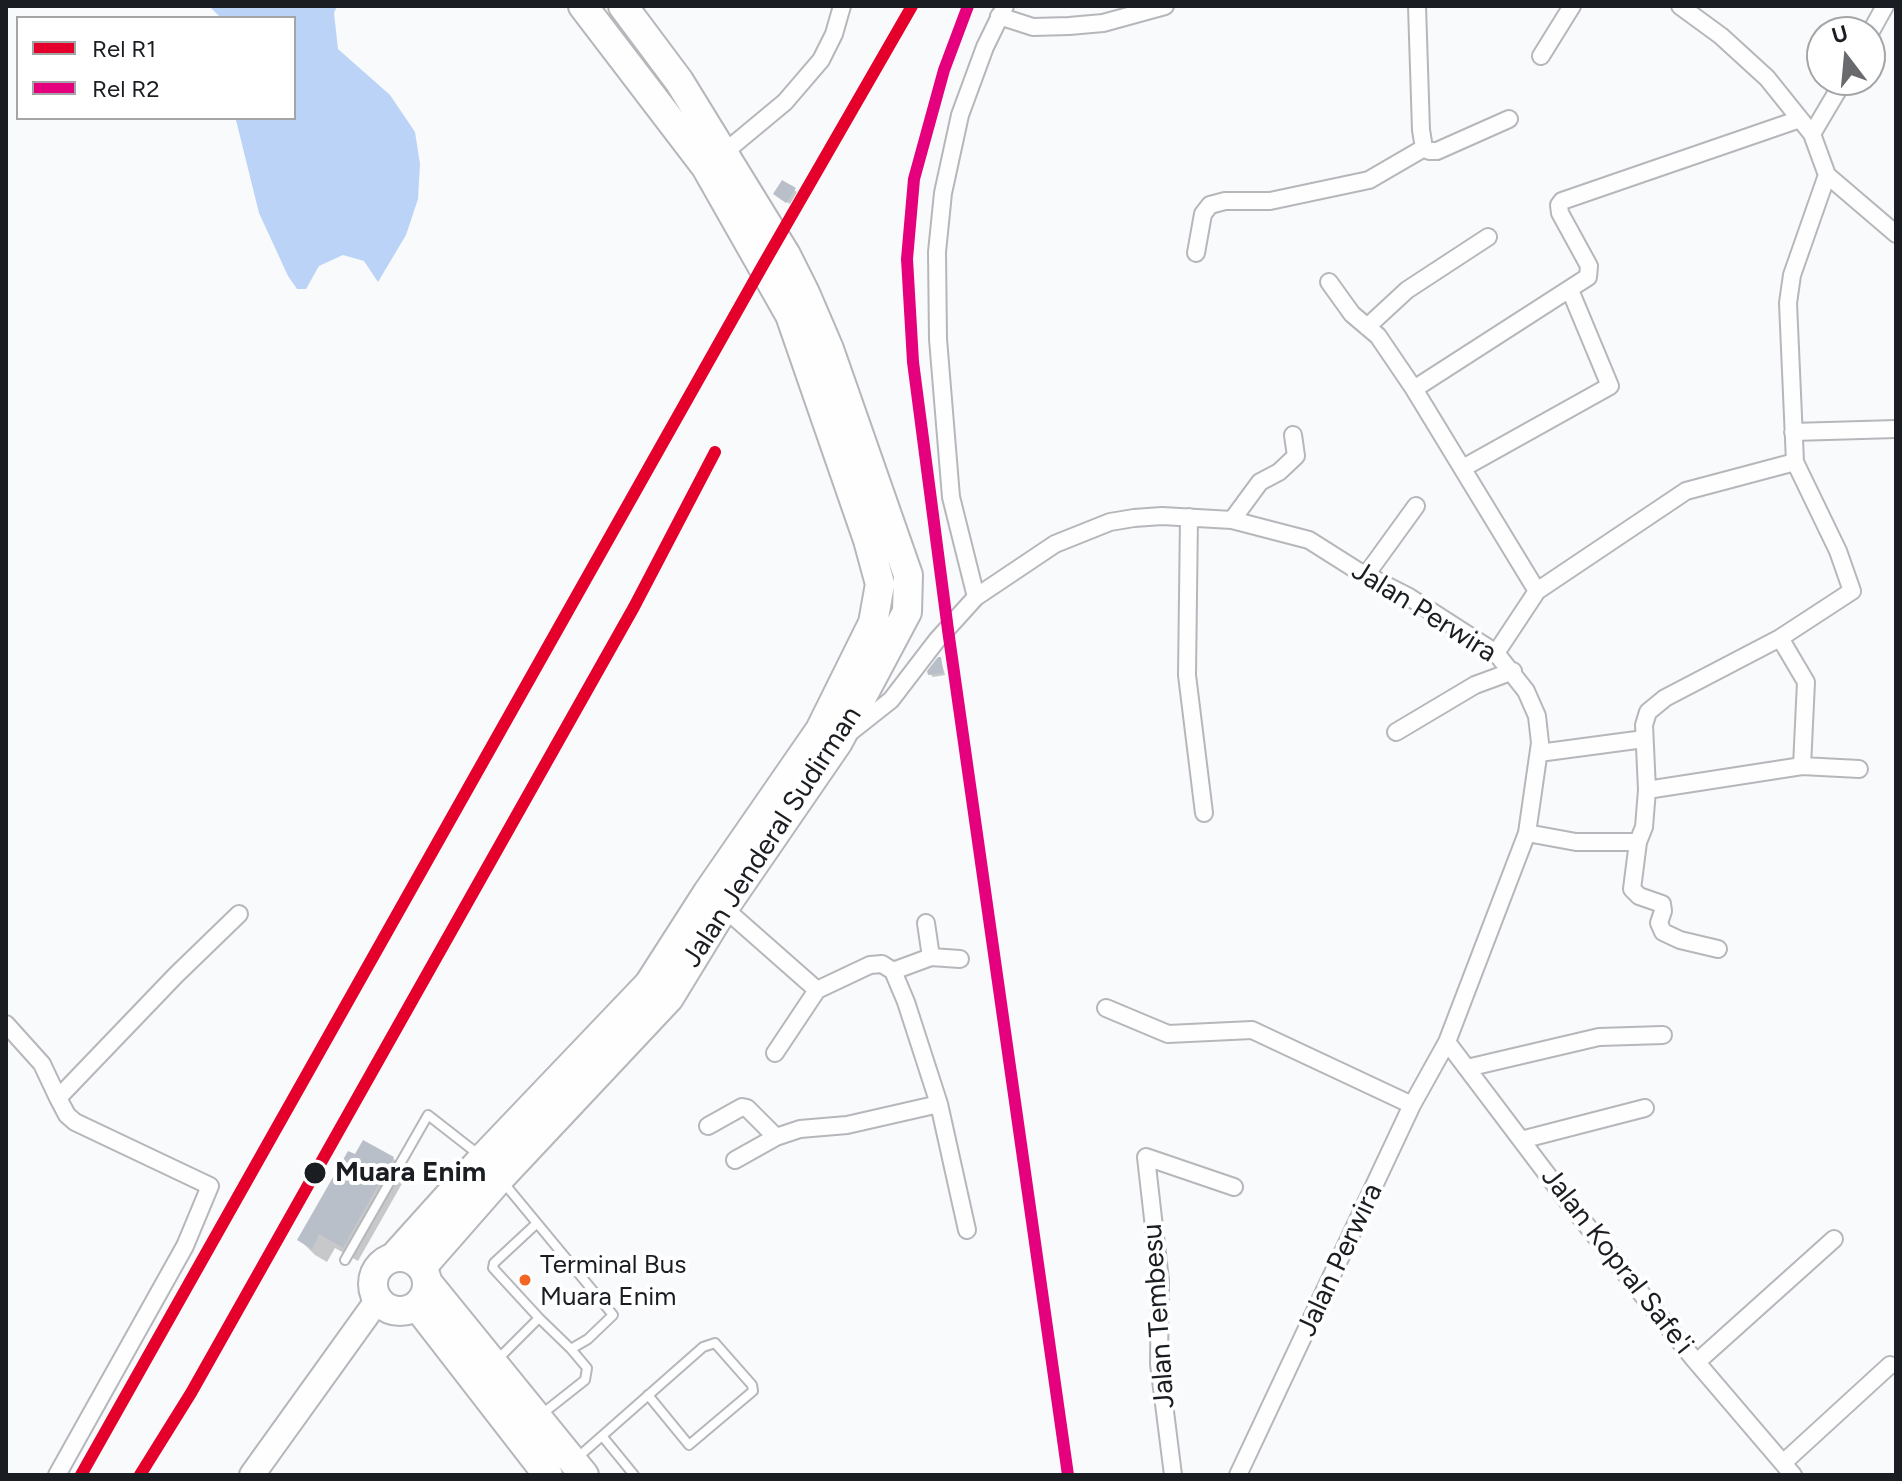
<!DOCTYPE html>
<style>
body{margin:0}
#map{position:relative;width:1902px;height:1481px;overflow:hidden;background:#f8fafc;font-family:Figtree,sans-serif}
canvas{display:block}
.frame{position:absolute;inset:0;border:8px solid #1a1d21;pointer-events:none}
.legend{position:absolute;left:16px;top:16px;width:280px;height:104px;box-sizing:border-box;background:#fff;border:2px solid #a3a5a6;margin:0;padding:10px 14px;list-style:none;font-size:24px;color:#1a1d21}
.legend li{display:flex;align-items:center;gap:16px;height:40px}
.legend b{width:40px;border:2px solid #a3a5a6}
.north{position:absolute;left:1806px;top:16px;width:80px;height:80px;box-sizing:border-box;background:#fff;border:2px solid #a3a5a6;border-radius:50%;rotate:344deg;font-size:22px;font-weight:700;line-height:32px;text-align:center;color:#1a1d21}
.north::after{content:'';display:block;margin:auto;width:28px;height:36px;background:#686a6e;clip-path:polygon(50% 0,100% 100%,50% 72%,0 100%)}
</style>
<div id="map">
<canvas width="1902" height="1481"></canvas>
<div class="frame"></div>
<ul class="legend">
<li><b style="height:10px;background:#e4002b"></b>Rel R1</li>
<li><b style="height:10px;background:#e5007d"></b>Rel R2</li>
</ul>
<div class="north">U</div>
</div>
<script>
const c = document.querySelector('canvas').getContext('2d');
c.lineJoin = 'round';
function fillPath(path, color) { c.fillStyle = color; c.fill(path, 'evenodd'); }
const poly = rows => new Path2D(rows.map(r => 'M' + r).join(''));
function strokePath(path, color, width, dash) { c.strokeStyle = color; c.lineWidth = width; c.lineCap = dash ? 'butt' : 'round'; c.setLineDash(dash || []); c.stroke(path); }
function write(font, color, halo, rows, align = 'center') {
  c.font = font + ' Figtree,sans-serif'; c.lineWidth = 8; c.setLineDash([]); c.textBaseline = 'middle'; c.strokeStyle = halo; c.fillStyle = color; for (const [text, x, y, turn = 0] of rows) {
    c.save(); c.translate(x, y); c.rotate((+turn || 0) * Math.PI / 180); c.textAlign = isNaN(turn) ? turn : align; if (halo) c.strokeText(text, 0, 0); c.fillText(text, 0, 0); c.restore();
  }
}
fillPath(poly([
 [209,6,337,6,334,13,338,49,390,95,415,132,420,164,418,199,406,235,378,282,364,261,343,255,319,266,306,289,297,289,288,276,259,213,236,120,236,118,294,118,294,18,221,18]
]), '#bbd3f6');
fillPath(poly([
 [794,190,797,192,790,204,778,197],
 [941,660,945,675,933,677,930,674],
 [356,1157,393,1158,408,1173,358,1261,335,1248,327,1262,315,1255,300,1240]
]), '#0003');
fillPath(poly([
 [782,180,796,188,786,203,773,194],
 [938,657,941,657,943,673,928,675,927,671],
 [363,1140,394,1157,343,1248,319,1234,312,1249,297,1240,348,1151,355,1154]
]), '#b8bfc9');
const service = poly([
 [536,1224,494,1263,493,1268,539,1318],
 [345,1260,428,1115,478,1154],
 [496,1361,539,1318,571,1349,588,1339,613,1315,503,1182],
 [542,1414,585,1380,587,1368,571,1349],
 [603,1437,634,1475],
 [577,1458,703,1347,715,1343,752,1385,753,1391,689,1445,648,1395]
]);
const minor = poly([
 [1417,6,1421,130,1424,148,1429,151,1437,151,1509,119],
 [1680,6,1721,36,1767,78,1812,134,1827,175,1896,234],
 [999,16,1033,27,1069,26,1103,23,1165,6],
 [1870,33,1885,6],
 [1541,56,1572,6],
 [1812,134,1844,80],
 [720,156,785,102,821,60,834,34,842,6],
 [1196,253,1203,214,1210,205,1225,201,1270,201,1369,180,1424,148],
 [1329,282,1352,314,1378,336,1414,389,1537,591],
 [1367,327,1407,290,1488,237],
 [1414,389,1588,277,1589,266,1560,213,1559,205,1562,201,1800,119],
 [1793,432,1896,429],
 [1463,468,1610,386,1570,290],
 [1189,517,1187,675,1204,813],
 [1232,520,1260,482,1279,472,1296,456,1293,435],
 [1366,575,1416,506],
 [976,597,951,497,938,339,937,252,943,193,960,115,985,47,1005,6],
 [1780,638,1806,682,1802,766],
 [1496,653,1537,591,1686,491,1795,462,1788,303,1792,275,1827,175],
 [1396,732,1475,685,1513,671],
 [848,734,891,700,937,640,976,597,1055,544,1110,522,1134,518,1162,516,1232,520,1309,540,1358,571,1409,597,1496,653,1526,691,1537,716,1540,743,1527,833,1447,1042,1412,1105,1238,1475],
 [1539,753,1644,739],
 [1647,790,1802,766,1859,769],
 [1527,833,1576,842,1638,842,1644,827,1647,790,1644,725,1648,712,1665,698,1780,638,1852,591,1838,551,1795,462],
 [1638,842,1632,889,1639,896,1662,904,1663,911,1659,923,1663,932,1680,940,1718,949],
 [724,908,817,990,870,965,882,964,893,971,906,1002,939,1104,967,1230],
 [926,923,931,957],
 [893,971,931,957,960,959],
 [1106,1008,1168,1034,1252,1030,1412,1105],
 [6,1024,42,1064,58,1098],
 [1447,1042,1568,1202,1693,1358,1793,1475],
 [775,1053,817,990],
 [1467,1068,1599,1037,1663,1035],
 [708,1126,742,1107,747,1108,776,1137],
 [1521,1140,1645,1108],
 [735,1160,776,1137,800,1129,847,1125,939,1104],
 [1697,1362,1834,1239],
 [1783,1463,1890,1365],
 [57,1475,185,1246,210,1186,75,1122,67,1115,58,1098,176,975,239,914],
 [1173,1475,1159,1364,1160,1280,1146,1157,1234,1187]
]);
const secondary = poly([
 [252,1475,377,1301]
]);
const trunk = poly([
 '373 1284a27 27 0 1 1 54 0a27 27 0 1 1-54 0Z',
 [393,1258,483,1158,649,984,708,892,820,730,873,623,880,584,868,540,790,315,706,167,583,6],
 [422,1267,500,1178,669,998,724,908,838,742,907,612,908,575,829,349,805,293,786,255,679,81,623,6],
 [428,1283,584,1475],
 [417,1306,548,1475]
]);
strokePath(service, '#b5b7ba', 12);
strokePath(minor, '#b5b7ba', 20);
strokePath(secondary, '#b5b7ba', 28);
strokePath(trunk, '#b5b7ba', 32);
strokePath(service, '#fefeff', 8);
strokePath(minor, '#fefeff', 16);
strokePath(secondary, '#fefeff', 24);
strokePath(trunk, '#fefeff', 28);
strokePath(poly([
 [81,1475,763,265,912,6],
 [140,1475,191,1393,634,607,715,452]
]), '#e4002b', 12);
strokePath(poly([
 [968,6,944,70,914,179,907,259,913,362,948,630,1068,1475]
]), '#e5007d', 12);
for (const [x, y, r, color] of [
 [315,1173,12,"#1a1d21"],
 [525,1280,7,"#f26522"]
]) { const dot = new Path2D(); dot.arc(x, y, r, 0, 2 * Math.PI); c.fillStyle = color; c.fill(dot); strokePath(dot, '#fff', 3); }
write('26px', '#1a1d21', '#fff', [
 ["Terminal Bus",540,1265],
 ["Muara Enim",540,1297]
], 'left');
write('28px', '#1a1d21', '#fff', [
 ["Jalan Perwira",1424,612,32],
 ["Jalan Jenderal Sudirman",772,837,-57],
 ["Jalan Perwira",1340,1260,-65],
 ["Jalan Kopral Safe'i",1617,1261,52],
 ["Jalan Tembesu",1159,1316,-94]
]);
write('bold 28px', '#1a1d21', '#fff', [
 ["Muara Enim",335,1173]
], 'left');
</script>
